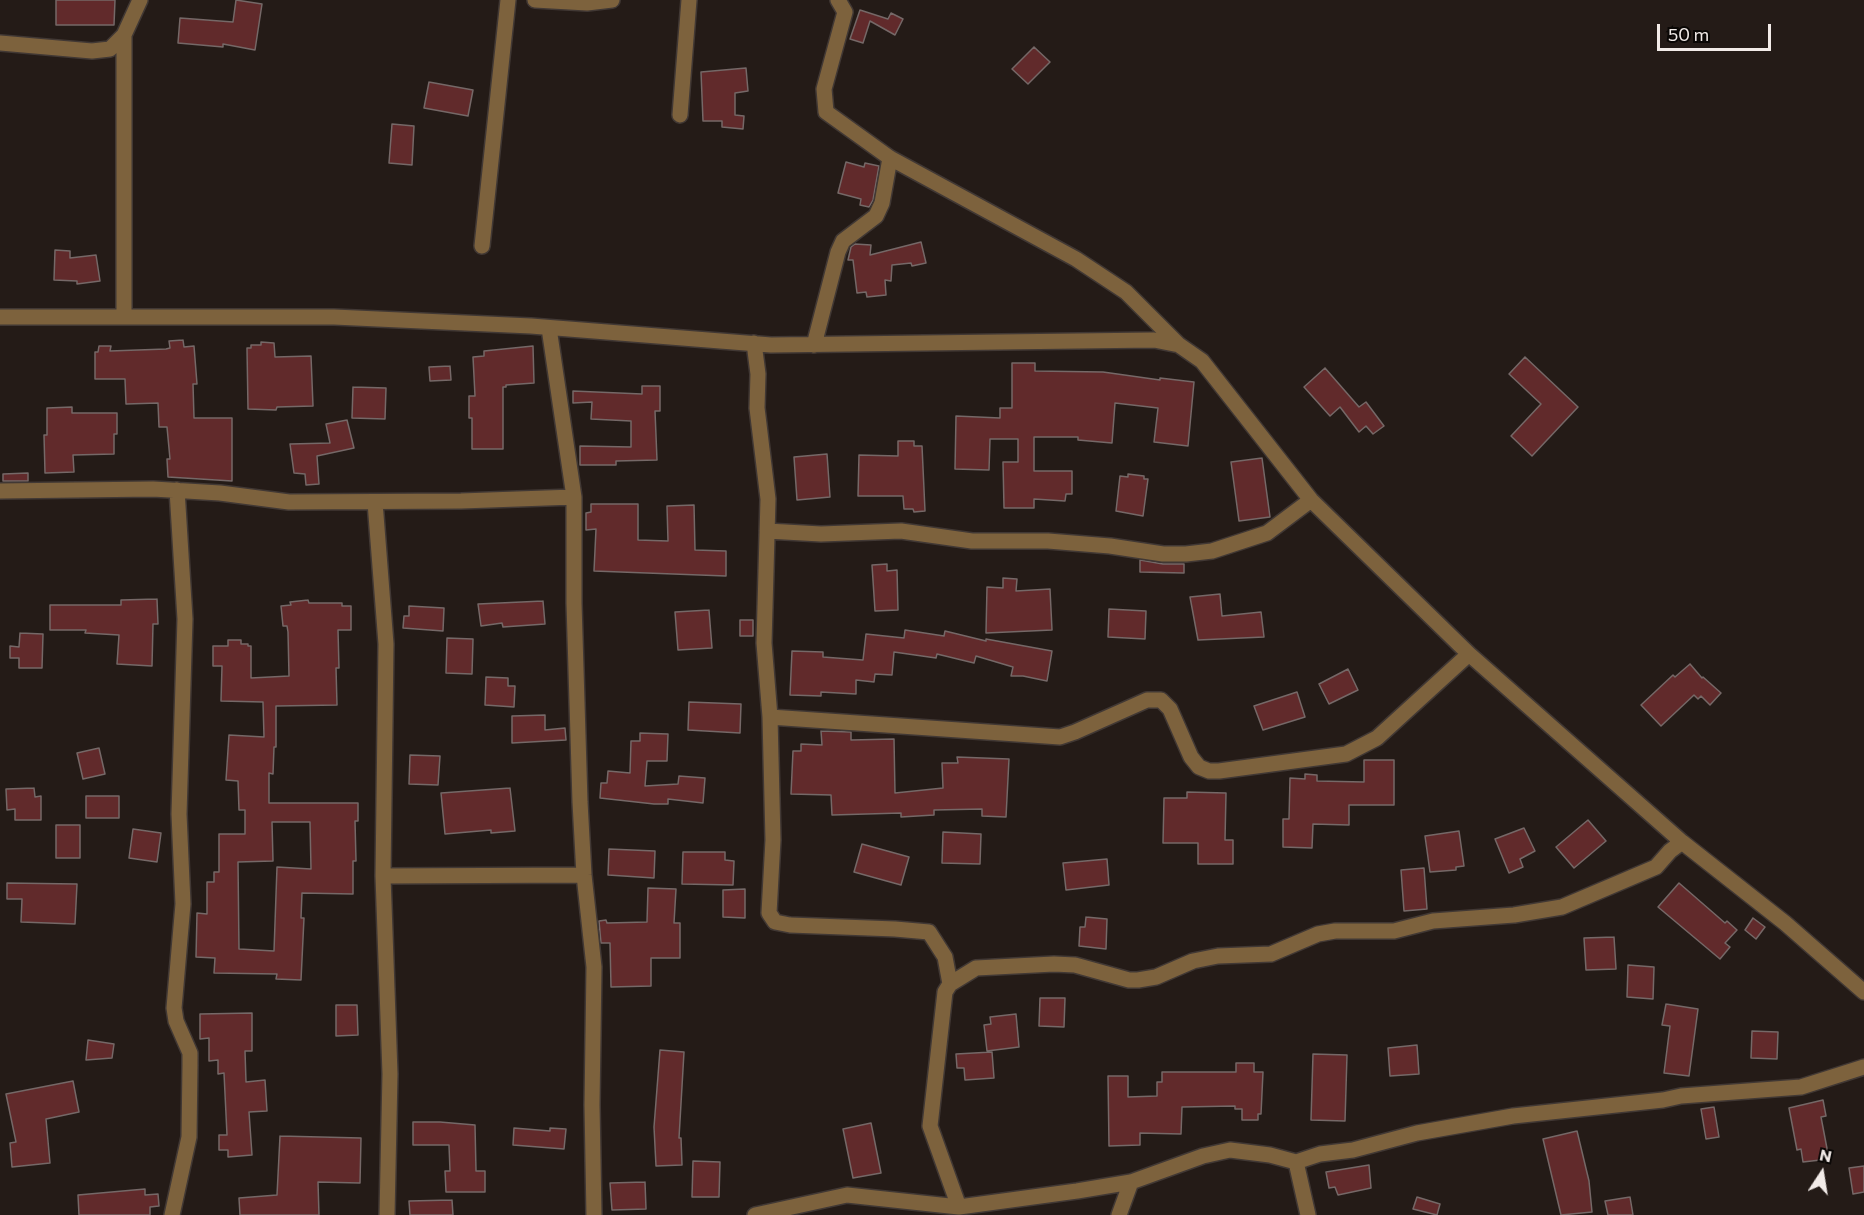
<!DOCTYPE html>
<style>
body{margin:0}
#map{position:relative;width:1864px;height:1215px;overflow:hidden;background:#241b17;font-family:Commissioner,sans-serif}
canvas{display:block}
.north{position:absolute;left:1792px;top:1143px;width:60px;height:60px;-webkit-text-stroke:4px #0a0705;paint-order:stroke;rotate:12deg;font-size:16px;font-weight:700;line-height:24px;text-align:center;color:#f2ebe8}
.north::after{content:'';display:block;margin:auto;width:21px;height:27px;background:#f2ebe8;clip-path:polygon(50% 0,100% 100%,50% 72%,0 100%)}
.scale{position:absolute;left:1657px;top:24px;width:114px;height:27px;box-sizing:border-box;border:3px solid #f2ebe8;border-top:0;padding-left:8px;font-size:18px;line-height:21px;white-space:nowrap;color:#f2ebe8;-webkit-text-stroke:4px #0a0705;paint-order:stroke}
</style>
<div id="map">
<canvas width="1864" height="1215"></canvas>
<div class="north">N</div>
<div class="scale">50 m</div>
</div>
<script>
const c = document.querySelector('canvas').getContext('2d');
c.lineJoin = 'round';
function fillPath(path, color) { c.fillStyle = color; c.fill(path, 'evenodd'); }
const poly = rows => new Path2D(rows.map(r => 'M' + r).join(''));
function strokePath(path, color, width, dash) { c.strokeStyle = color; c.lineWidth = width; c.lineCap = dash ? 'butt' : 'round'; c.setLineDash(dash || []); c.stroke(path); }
const building = poly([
 [56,0,115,0,114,25,56,25,56,0],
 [236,0,262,4,255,50,223,44,223,47,178,43,180,18,233,22,236,0],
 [860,10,888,19,891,13,903,19,895,35,870,21,863,43,850,39,860,10],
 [1034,47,1050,62,1028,84,1012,69,1034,47],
 [746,68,748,91,735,93,735,115,744,116,743,129,722,127,722,121,703,121,701,72,746,68],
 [429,82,473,90,468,116,424,108,429,82],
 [392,124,414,126,412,165,389,163,392,124],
 [846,162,864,167,865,163,879,166,873,200,869,207,860,205,861,199,838,193,846,162],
 [921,242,926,263,912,266,911,263,892,265,891,281,885,280,886,295,867,297,866,292,857,293,853,260,848,260,851,247,855,244,871,245,870,255,921,242],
 [55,250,70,251,70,258,96,255,100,281,77,284,77,281,54,280,55,250],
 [183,340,184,347,194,346,197,384,193,384,194,418,232,418,232,481,168,477,167,459,170,459,167,427,159,427,158,403,126,404,125,379,95,379,95,352,98,352,99,346,111,346,110,351,166,349,170,348,169,341,183,340],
 [261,342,274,343,275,357,311,356,313,406,277,407,276,410,248,409,247,348,251,348,251,345,261,345,261,342],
 [533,346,534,383,506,385,506,387,503,387,503,449,472,449,472,418,469,418,469,396,475,396,473,357,484,356,484,351,533,346],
 [1525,357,1578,407,1532,456,1511,436,1541,404,1509,374,1525,357],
 [1012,363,1035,363,1035,371,1103,372,1160,380,1160,378,1194,382,1188,446,1154,442,1158,408,1115,403,1112,443,1078,440,1078,437,1034,437,1034,471,1072,471,1072,494,1066,494,1065,501,1034,499,1034,508,1004,508,1003,462,1018,462,1018,439,990,439,989,470,955,469,956,416,1000,418,1000,408,1012,408,1012,363],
 [450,366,451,380,430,381,429,367,450,366],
 [1325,368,1359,407,1366,402,1384,426,1373,434,1366,426,1359,432,1340,407,1330,416,1304,387,1325,368],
 [642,386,660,386,660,411,655,411,657,460,616,461,616,465,580,465,580,446,631,447,631,421,591,419,592,402,573,403,573,391,642,394,642,386],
 [353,387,386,388,385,419,352,418,353,387],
 [72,407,72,413,117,413,117,434,114,434,114,454,73,455,74,472,45,473,44,435,47,435,47,408,72,407],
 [347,420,354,448,317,456,319,484,306,485,305,474,294,473,290,444,330,443,326,424,347,420],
 [898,441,914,441,914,446,922,446,925,511,914,512,913,509,904,509,903,496,858,496,859,455,898,456,898,441],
 [827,454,830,497,797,500,794,457,827,454],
 [1262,458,1270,517,1239,521,1231,462,1262,458],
 [28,473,28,481,3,481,3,474,28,473],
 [1128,474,1144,476,1144,479,1148,479,1143,516,1116,511,1120,476,1128,477,1128,474],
 [591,504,638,504,638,540,668,541,667,506,694,505,695,550,726,551,726,576,594,571,596,529,586,530,586,513,591,512,591,504],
 [1140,560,1163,564,1184,564,1184,573,1140,572,1140,560],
 [887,564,887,571,897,570,898,610,875,611,872,565,887,564],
 [1003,578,1017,579,1016,591,1050,589,1052,630,986,633,987,587,1003,588,1003,578],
 [1220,594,1222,616,1261,612,1264,637,1198,640,1190,597,1220,594],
 [157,599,158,624,153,624,152,666,117,664,119,635,85,633,86,630,50,630,50,605,121,605,121,600,157,599],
 [308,600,309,603,342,603,342,606,351,606,351,630,338,630,339,668,336,668,337,705,276,706,276,747,274,747,273,774,269,773,269,803,358,803,358,821,355,821,356,861,353,861,353,894,302,893,301,918,304,918,301,980,276,979,277,974,214,973,215,958,196,957,197,913,207,914,207,882,214,882,214,872,219,872,219,834,245,834,245,810,239,810,238,781,226,780,229,735,264,737,263,702,221,701,222,666,213,666,213,646,228,646,228,640,241,640,241,644,248,644,248,646,251,646,251,678,289,676,288,632,287,626,283,626,281,606,291,605,290,602,308,600],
 [272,822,310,822,311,869,277,867,274,951,239,949,238,862,273,861,272,822],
 [543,601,545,624,503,627,502,623,481,626,478,604,543,601],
 [409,606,444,608,443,631,403,628,404,616,409,616,409,606],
 [1109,609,1146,611,1145,639,1108,637,1109,609],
 [709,610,712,648,678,650,675,612,709,610],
 [740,620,753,620,753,636,740,636,740,620],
 [905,630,944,636,945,631,986,641,986,639,1052,651,1047,681,1023,676,1011,676,1013,667,976,656,974,663,937,654,936,658,894,652,892,675,875,674,874,682,856,680,856,694,821,692,821,696,790,695,792,651,823,652,823,657,863,660,866,634,904,638,905,630],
 [20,633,43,634,42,668,19,668,19,658,10,658,10,646,19,647,20,633],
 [447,638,473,639,472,674,446,673,447,638],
 [1690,664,1702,678,1703,677,1721,693,1710,705,1701,696,1698,699,1694,695,1661,726,1641,705,1673,675,1675,677,1690,664],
 [1348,669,1358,690,1329,704,1319,684,1348,669],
 [486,677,508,678,508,686,515,686,514,707,485,705,486,677],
 [1297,692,1305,717,1263,730,1254,706,1297,692],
 [689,702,741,704,740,733,688,730,689,702],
 [545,715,545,730,565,728,566,740,512,743,512,716,545,715],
 [821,731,851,732,851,740,894,739,895,793,943,788,942,763,958,763,957,757,1009,759,1006,817,982,816,982,809,934,810,934,815,901,817,901,813,832,815,831,795,791,794,793,751,801,751,801,744,822,745,821,731],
 [640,733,668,734,667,761,647,761,645,786,678,784,679,776,705,778,703,803,668,799,668,804,654,804,600,798,601,783,607,783,608,771,630,773,631,741,640,741,640,733],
 [99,748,105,774,83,779,77,753,99,748],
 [410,755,440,756,438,785,409,784,410,755],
 [1364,760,1394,760,1394,805,1349,805,1349,825,1313,824,1312,848,1283,847,1283,819,1289,819,1290,778,1305,779,1305,774,1317,775,1317,781,1364,782,1364,760],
 [34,788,35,797,41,796,41,820,15,820,15,809,7,810,6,789,34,788],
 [510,788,515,831,491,833,491,830,445,834,441,793,510,788],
 [1187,792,1226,793,1225,840,1233,840,1233,864,1198,864,1198,843,1163,843,1164,798,1187,798,1187,792],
 [86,796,119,796,119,818,86,818,86,796],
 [1588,820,1606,841,1574,868,1556,847,1588,820],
 [56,825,80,825,80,858,56,858,56,825],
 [1524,828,1535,851,1520,859,1523,867,1509,873,1495,839,1524,828],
 [133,829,161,833,157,862,129,858,133,829],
 [1459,831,1464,866,1456,867,1456,870,1430,872,1425,836,1459,831],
 [943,832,981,834,980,864,942,863,943,832],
 [862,844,909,857,901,885,854,872,862,844],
 [609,849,655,851,654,878,608,875,609,849],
 [683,852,725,852,725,860,734,861,733,885,682,884,683,852],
 [1107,859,1109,885,1066,890,1063,863,1107,859],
 [1424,868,1427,909,1404,911,1401,870,1424,868],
 [7,883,77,884,75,924,21,922,22,899,7,899,7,883],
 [1679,883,1725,923,1727,921,1737,930,1725,943,1730,947,1720,959,1658,907,1679,883],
 [648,888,676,889,674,923,680,923,680,958,651,958,651,986,611,987,610,943,601,943,599,921,606,920,607,923,647,922,648,888],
 [745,889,745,918,723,917,723,890,745,889],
 [1086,917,1107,919,1106,949,1079,946,1080,927,1085,927,1086,917],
 [1753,918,1765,927,1756,939,1745,930,1753,918],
 [1614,937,1616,969,1586,970,1584,938,1614,937],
 [1628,965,1654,967,1653,999,1627,997,1628,965],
 [1040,998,1065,998,1064,1027,1039,1026,1040,998],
 [1666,1004,1698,1009,1689,1076,1664,1073,1670,1026,1662,1025,1666,1004],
 [336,1005,357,1005,358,1035,336,1036,336,1005],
 [252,1013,252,1051,245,1051,246,1082,265,1080,267,1111,249,1112,252,1155,228,1157,228,1150,219,1150,219,1135,227,1135,224,1073,218,1074,218,1060,209,1061,209,1038,200,1039,200,1014,252,1013],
 [1016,1014,1019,1047,987,1051,984,1025,991,1024,990,1017,1016,1014],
 [1752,1031,1778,1032,1777,1059,1751,1058,1752,1031],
 [88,1040,114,1044,112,1058,86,1060,88,1040],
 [1417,1045,1419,1074,1390,1076,1388,1048,1417,1045],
 [660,1050,684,1052,679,1138,681,1138,682,1165,656,1166,654,1127,660,1050],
 [992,1052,994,1078,965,1080,964,1068,957,1068,956,1054,992,1052],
 [1313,1054,1347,1055,1345,1121,1311,1120,1313,1054],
 [1236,1063,1254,1063,1254,1072,1263,1072,1261,1114,1258,1114,1258,1120,1242,1120,1242,1109,1235,1109,1235,1106,1182,1107,1181,1134,1140,1133,1140,1145,1109,1146,1108,1076,1128,1076,1128,1097,1157,1096,1157,1082,1162,1082,1162,1072,1236,1072,1236,1063],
 [73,1081,79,1112,46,1119,50,1163,12,1167,10,1143,16,1142,6,1094,73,1081],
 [1823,1100,1826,1116,1821,1117,1829,1159,1803,1162,1801,1149,1797,1150,1789,1108,1823,1100],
 [1714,1107,1719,1137,1706,1139,1701,1109,1714,1107],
 [413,1122,440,1122,475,1125,476,1171,485,1171,485,1192,446,1192,445,1171,450,1171,449,1145,413,1145,413,1122],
 [871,1123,881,1173,853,1178,843,1129,871,1123],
 [514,1128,550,1131,550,1128,566,1129,564,1149,513,1145,514,1128],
 [1577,1131,1589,1181,1592,1212,1561,1215,1543,1139,1577,1131],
 [280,1136,361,1138,360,1183,318,1182,319,1215,240,1215,239,1198,277,1195,280,1136],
 [693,1161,720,1162,719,1197,692,1197,693,1161],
 [1369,1165,1371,1188,1338,1195,1335,1187,1329,1188,1326,1172,1369,1165],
 [1864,1166,1864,1192,1853,1194,1849,1168,1864,1166],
 [645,1182,646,1209,612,1210,610,1183,645,1182],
 [145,1189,145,1195,158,1194,159,1206,150,1207,150,1215,79,1215,78,1195,145,1189],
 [1417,1197,1440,1204,1437,1215,1413,1209,1417,1197],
 [1630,1197,1633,1215,1608,1215,1605,1201,1630,1197],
 [452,1200,453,1215,410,1215,409,1201,452,1200]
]);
fillPath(building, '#612a2b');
strokePath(building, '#756867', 1.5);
const minor = poly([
 [535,0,587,3,612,0],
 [838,0,845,12,824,89,826,112,890,158,1076,259,1126,292,1179,345],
 [0,43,92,51,110,49,124,35,140,0],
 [680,115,689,0],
 [482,246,508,0],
 [0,317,334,317,531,326,771,345,1154,340,1179,345,1202,361,1311,500,1469,654,1682,842,1785,923,1864,992],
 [124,317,124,35],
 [549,328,574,497,574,603,580,802,584,875,594,967,592,1105,594,1215],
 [754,343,758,374,757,408,768,499,764,643,770,717,773,840,769,913,775,922,790,925,895,929,929,932,945,957,950,984],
 [814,345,838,252,843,241,876,216,882,203,890,158],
 [0,491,153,489,220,493,289,502,461,501,574,497],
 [375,502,386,644,383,876,390,1074,387,1215],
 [767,531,821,534,901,531,972,541,1048,541,1110,546,1163,554,1186,554,1212,551,1267,533,1311,500],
 [770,717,1060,737,1075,732,1147,700,1161,700,1170,709,1191,757,1199,767,1209,771,1219,771,1346,754,1377,738,1469,654],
 [383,876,584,875],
 [1296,1162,1308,1215],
 [959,1207,930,1126,945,992,950,984,976,968,1054,964,1075,965,1129,980,1138,980,1156,977,1193,961,1218,956,1271,954,1318,934,1335,931,1394,931,1433,921,1514,915,1562,907,1656,867,1670,851,1682,842],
 [172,1215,189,1137,190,1065,190,1053,176,1021,174,1008,183,904,179,814,185,619,177,490],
 [755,1215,847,1195,959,1207,1077,1191,1131,1182,1203,1156,1230,1150,1270,1155,1296,1162,1320,1154,1353,1150,1417,1133,1513,1116,1663,1100,1681,1096,1801,1087,1864,1067],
 [1119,1215,1131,1182]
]);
strokePath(minor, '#413834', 18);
strokePath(minor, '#7d623d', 15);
</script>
